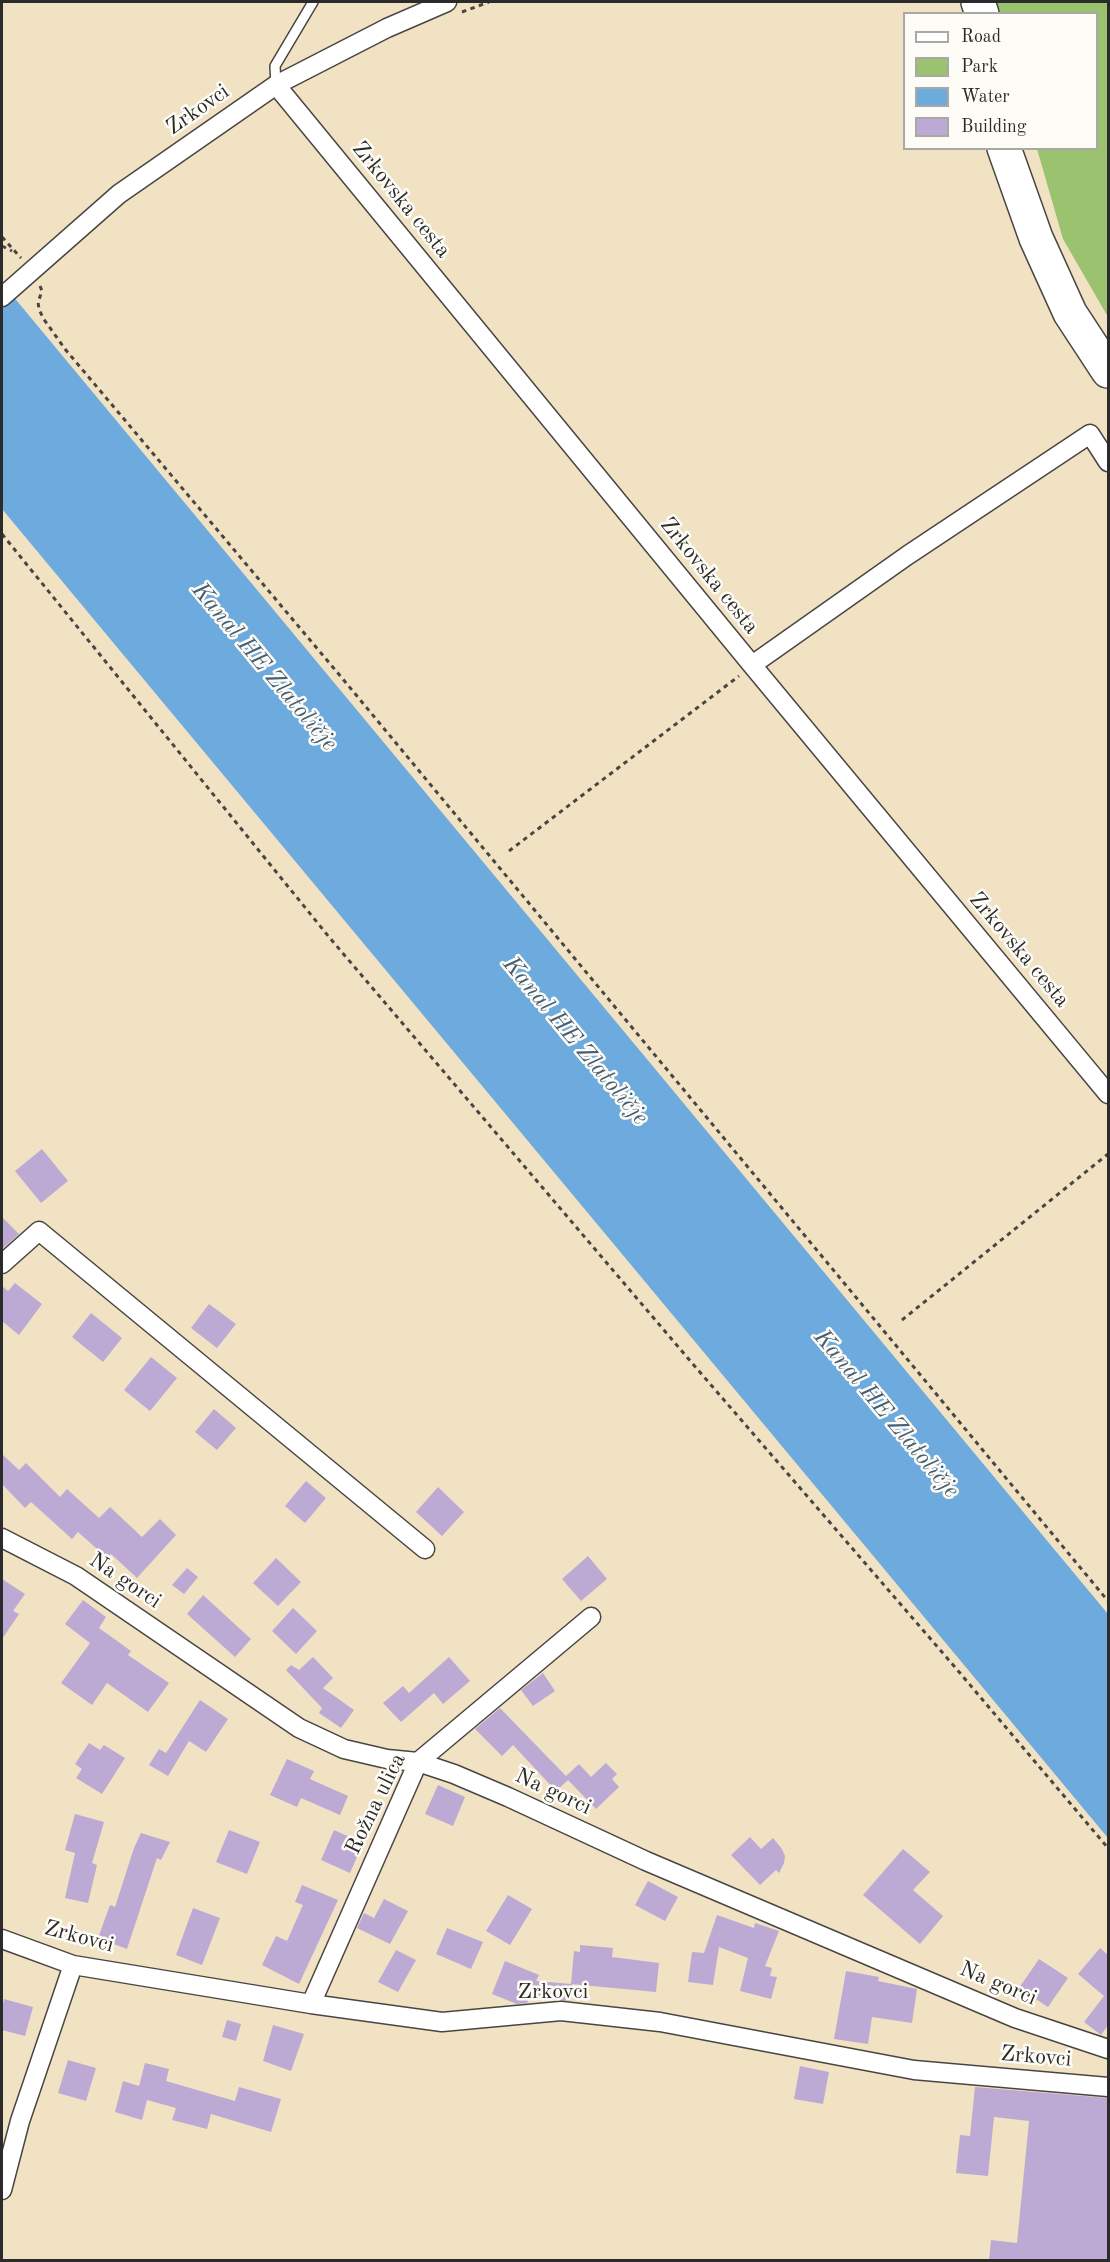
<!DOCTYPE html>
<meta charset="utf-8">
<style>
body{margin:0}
#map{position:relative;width:1110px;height:2262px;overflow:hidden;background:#f1e2c4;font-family:"Old Standard TT",serif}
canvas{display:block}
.frame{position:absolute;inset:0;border:3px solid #2b2b2b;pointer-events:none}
.legend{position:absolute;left:903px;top:12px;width:195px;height:138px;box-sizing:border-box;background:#fdfcf7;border:2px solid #a9a8a5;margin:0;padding:8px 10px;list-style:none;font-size:18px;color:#2b2b2b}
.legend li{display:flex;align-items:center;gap:12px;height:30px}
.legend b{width:30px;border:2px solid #a9a8a5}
</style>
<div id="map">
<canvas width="1110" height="2262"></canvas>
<div class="frame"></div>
<ul class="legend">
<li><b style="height:8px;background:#fff"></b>Road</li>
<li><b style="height:16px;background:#9bc26e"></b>Park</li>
<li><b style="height:16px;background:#6daade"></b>Water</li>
<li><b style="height:16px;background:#bcaad4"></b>Building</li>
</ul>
</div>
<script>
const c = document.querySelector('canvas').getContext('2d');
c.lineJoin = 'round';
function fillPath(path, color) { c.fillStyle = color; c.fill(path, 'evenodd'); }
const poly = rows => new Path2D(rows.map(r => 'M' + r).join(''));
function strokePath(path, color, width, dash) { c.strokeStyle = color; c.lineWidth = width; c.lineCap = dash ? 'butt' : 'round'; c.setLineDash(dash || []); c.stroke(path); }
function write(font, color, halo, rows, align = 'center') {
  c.font = font + ' "Old Standard TT",serif'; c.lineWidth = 5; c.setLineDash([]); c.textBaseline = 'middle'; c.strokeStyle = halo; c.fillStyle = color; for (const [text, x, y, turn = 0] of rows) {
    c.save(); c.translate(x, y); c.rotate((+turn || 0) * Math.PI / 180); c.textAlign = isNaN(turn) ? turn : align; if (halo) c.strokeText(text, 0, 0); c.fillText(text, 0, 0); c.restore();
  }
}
fillPath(poly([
 [997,2,1108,2,1108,317,1063,239,1037,149,1096,148,1096,14,998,13]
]), '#9bc26e');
fillPath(poly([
 [2,283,1108,1614,1108,1838,2,509]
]), '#6daade');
fillPath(poly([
 [42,1149,68,1181,41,1203,15,1171],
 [2,1217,19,1234,2,1249],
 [15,1283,42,1304,19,1335,2,1321,2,1286,8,1291],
 [209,1304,236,1324,217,1348,191,1328],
 [91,1313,122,1338,103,1362,72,1337],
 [151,1357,177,1378,150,1411,124,1390],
 [214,1409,236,1428,217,1450,195,1432],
 [2,1454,19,1470,26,1463,60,1497,67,1489,99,1518,110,1507,142,1537,160,1519,176,1535,137,1578,111,1554,107,1558,78,1532,72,1539,31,1502,25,1508,2,1484],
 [306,1481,326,1498,305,1523,285,1506],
 [438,1487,464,1512,442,1536,416,1512],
 [588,1556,607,1579,581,1601,562,1579],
 [276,1558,301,1582,278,1606,253,1583],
 [187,1568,198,1577,184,1594,172,1585],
 [2,1579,25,1594,13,1611,19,1614,2,1639],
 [203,1595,251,1639,235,1657,187,1614],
 [83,1600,106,1617,99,1628,131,1651,128,1655,169,1683,148,1712,107,1683,92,1705,61,1683,90,1643,65,1624],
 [293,1608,317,1631,296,1654,272,1631],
 [313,1657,333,1678,323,1688,354,1710,341,1728,319,1713,322,1708,286,1670,291,1665,299,1670],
 [449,1657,470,1681,443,1704,434,1693,401,1722,383,1703,403,1686,409,1693],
 [543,1673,555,1691,533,1706,521,1690],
 [200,1700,228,1719,206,1752,189,1741,168,1776,149,1765,159,1749,166,1753],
 [500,1708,566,1776,579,1764,591,1777,606,1763,617,1774,612,1779,619,1787,596,1809,568,1780,556,1791,513,1745,502,1756,475,1729],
 [89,1743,100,1750,104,1745,125,1758,102,1794,76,1778,82,1769,75,1764],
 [287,1759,314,1771,310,1779,348,1796,340,1815,301,1798,297,1807,270,1795],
 [438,1785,465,1797,453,1826,425,1814],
 [75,1814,104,1822,92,1863,97,1865,88,1903,65,1898,75,1853,65,1850],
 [229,1830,260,1842,247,1874,216,1862],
 [334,1830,363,1843,350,1873,321,1860],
 [141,1833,170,1842,161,1860,157,1858,127,1949,98,1938,110,1905,115,1907,134,1848],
 [750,1837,761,1849,773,1838,782,1849,785,1856,784,1863,779,1873,776,1870,760,1885,731,1855],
 [903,1849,930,1872,913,1890,943,1916,920,1944,863,1895],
 [648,1881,678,1897,665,1921,635,1905],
 [302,1885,338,1900,299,1984,262,1965,276,1936,287,1941,303,1905,295,1902],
 [508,1895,532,1909,510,1945,486,1931],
 [384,1899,408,1911,390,1944,357,1928,364,1913,374,1918],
 [193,1908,220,1918,202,1965,176,1955],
 [717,1915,754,1928,755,1923,779,1931,765,1966,772,1968,770,1976,777,1977,771,1999,740,1991,748,1958,719,1947,713,1985,688,1982,692,1952,704,1953],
 [447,1928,483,1942,471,1969,436,1954],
 [580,1945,613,1948,612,1957,659,1963,656,1992,571,1984,574,1951,580,1952],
 [1100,1948,1108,1955,1108,2025,1101,2035,1084,2022,1104,1996,1078,1974],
 [396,1950,416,1960,398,1992,378,1982],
 [1039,1959,1068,1978,1048,2007,1019,1988],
 [505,1961,539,1975,536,1981,572,1984,570,2001,529,1998,527,2003,517,2004,492,1994],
 [846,1971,879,1977,878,1981,917,1989,912,2023,872,2017,868,2044,834,2039],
 [4,1999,33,2007,25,2036,2,2030,2,2010],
 [227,2020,241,2024,236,2041,222,2037],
 [273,2025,304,2034,291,2071,263,2061],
 [68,2060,96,2068,86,2101,58,2093],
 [145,2063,169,2069,166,2081,235,2101,239,2087,281,2099,271,2132,211,2114,207,2129,172,2120,176,2108,147,2100,142,2120,115,2112,123,2081,139,2086],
 [800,2066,829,2072,823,2104,794,2099],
 [975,2087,1108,2098,1108,2260,989,2260,991,2240,1017,2243,1029,2121,994,2117,988,2176,956,2173,960,2135,970,2136]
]), '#bcaad4');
const service = poly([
 [276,85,275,66,313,2]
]);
const minor = poly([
 [276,85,752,665,1108,1094],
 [2,297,119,194,276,85,387,28,447,2],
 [752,665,908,555,1090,434,1108,462],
 [2,1264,39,1231,425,1549],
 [2,1538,76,1576,299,1728,344,1749,387,1759,418,1762,454,1774,508,1797,646,1861,1015,2018,1108,2049],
 [2,1939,73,1965,311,2004,442,2022,561,2011,660,2022,914,2070,1108,2087],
 [311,2004,418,1762,591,1617],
 [2,2190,20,2121,73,1965]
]);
const motorway = poly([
 [978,2,982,14],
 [1004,148,1036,238,1070,313,1108,371]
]);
strokePath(service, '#494642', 12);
strokePath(minor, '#494642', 21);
strokePath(motorway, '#494642', 36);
strokePath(poly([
 [462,12,489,2],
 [2,237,21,258],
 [2,246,12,251],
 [40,286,42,291,38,302,39,309,43,318,65,349,342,678,1108,1601],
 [2,534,329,937,692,1363,954,1666,1108,1848],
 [509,851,739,676],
 [902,1320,1108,1154]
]), '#494642', 3, [4.5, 4.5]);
strokePath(service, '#fff', 9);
strokePath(minor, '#fff', 18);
strokePath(motorway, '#fff', 33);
write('22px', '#2b2b2b', '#fdfcf7', [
 ["Zrkovci",198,110,-35],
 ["Zrkovska cesta",401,200,51],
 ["Zrkovska cesta",709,576,51],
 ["Zrkovska cesta",1019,950,50],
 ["Na gorci",125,1581,34],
 ["Na gorci",553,1792,25],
 ["Rožna ulica",376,1804,-64],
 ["Zrkovci",79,1937,15],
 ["Na gorci",998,1984,23],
 ["Zrkovci",553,1992],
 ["Zrkovci",1036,2057,5]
]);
write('italic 24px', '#455e73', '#fdfcf7', [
 ["Kanal HE Zlatoličje",264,667,50],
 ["Kanal HE Zlatoličje",575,1041,50],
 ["Kanal HE Zlatoličje",886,1414,50]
]);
</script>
